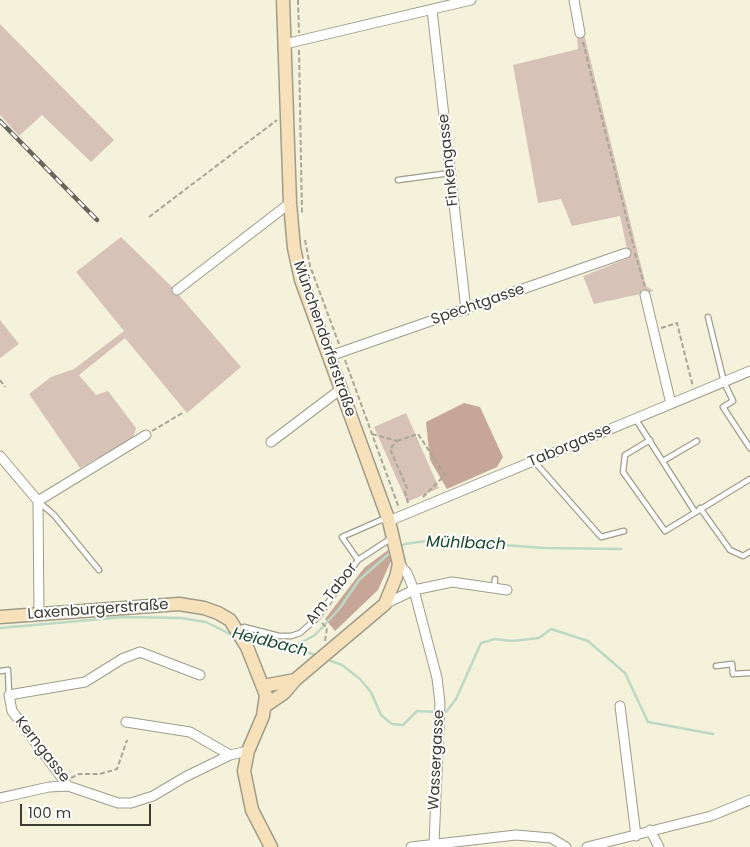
<!DOCTYPE html>
<meta charset="utf-8">
<style>
body{margin:0}
#map{position:relative;width:750px;height:847px;overflow:hidden;background:#f5f2dc;font-family:Poppins,sans-serif}
canvas{display:block}
.scale{position:absolute;left:20px;top:804px;width:131px;height:22px;box-sizing:border-box;border:2px solid #3d3c33;border-top:0;padding-left:6px;font-size:15px;line-height:18px;white-space:nowrap;color:#3d3c33;-webkit-text-stroke:4px #fff;paint-order:stroke}
</style>
<div id="map">
<canvas width="750" height="847"></canvas>
<div class="scale">100 m</div>
</div>
<script>
const c = document.querySelector('canvas').getContext('2d');
c.lineJoin = 'round';
function fillPath(path, color) { c.fillStyle = color; c.fill(path, 'evenodd'); }
const poly = rows => new Path2D(rows.map(r => 'M' + r).join(''));
function strokePath(path, color, width, dash) { c.strokeStyle = color; c.lineWidth = width; c.lineCap = dash ? 'butt' : 'round'; c.setLineDash(dash || []); c.stroke(path); }
function write(font, color, halo, rows, align = 'center') {
  c.font = font + ' Poppins,sans-serif'; c.lineWidth = 4; c.setLineDash([]); c.textBaseline = 'middle'; c.strokeStyle = halo; c.fillStyle = color; for (const [text, x, y, turn = 0] of rows) {
    c.save(); c.translate(x, y); c.rotate((+turn || 0) * Math.PI / 180); c.textAlign = isNaN(turn) ? turn : align; if (halo) c.strokeText(text, 0, 0); c.fillText(text, 0, 0); c.restore();
  }
}
fillPath(poly([
 [0,24,114,140,91,162,42,115,19,136,0,115],
 [584,34,646,286,654,291,594,304,583,276,629,258,620,216,572,226,561,199,538,203,513,65,578,49,577,36],
 [121,237,171,286,241,367,187,413,125,338,79,375,96,395,108,391,136,428,133,438,80,468,29,394,51,377,74,369,124,331,76,272],
 [0,320,19,344,0,358],
 [406,413,439,488,407,502,374,427]
]), '#d7c2b7');
fillPath(poly([
 [464,403,480,407,503,457,497,467,447,489,430,460,426,422],
 [388,550,391,561,378,590,335,631,325,619,364,568]
]), '#c6a797');
strokePath(poly([
 [399,547,405,544,433,540,545,548,621,549],
 [0,628,124,617,181,618,206,622,236,637],
 [246,638,293,647,318,656],
 [293,647,315,635,340,608,359,580,392,551],
 [326,659,342,665,360,679,371,692,381,715,392,724,403,725,417,711,437,712],
 [442,712,446,712,456,699,481,643,495,639,512,641,539,638,551,629,588,641,625,673,648,722,713,734]
]), '#bdd9c3', 2.5);
const lane = poly([
 [398,180,450,173],
 [708,317,724,382,733,401,723,407,750,448],
 [635,418,695,512],
 [650,440,625,455,623,472,665,531,750,479],
 [534,461,601,537,624,531],
 [663,461,697,441],
 [39,502,54,515,99,570],
 [700,508,730,550,743,556,750,552],
 [358,560,342,537,381,520,388,521],
 [494,588,495,579],
 [238,630,244,627,279,636,291,636,300,633,317,618,358,560,390,539],
 [716,666,732,664,733,674,750,673],
 [0,671,8,670,9,695]
]);
const street = poly([
 [574,0,580,33],
 [432,10,466,310],
 [285,44,471,0],
 [177,290,290,203],
 [645,295,671,404],
 [330,356,626,253],
 [271,442,341,389],
 [0,456,38,501],
 [38,501,146,435],
 [38,501,39,615],
 [389,521,750,371],
 [399,564,407,573,414,590,437,678,440,703,434,844],
 [385,604,414,590,452,582,507,590],
 [200,675,140,652,122,659,85,682,9,695,12,711,68,786,118,803,131,803,153,796,185,777,230,755,248,751],
 [620,706,636,836],
 [126,722,190,732,230,755],
 [0,798,49,787,68,786],
 [650,830,659,847],
 [411,847,516,835,551,838,566,847],
 [587,847,711,816,750,800]
]);
const secondary = poly([
 [0,617,179,604,204,608,218,613,230,620,247,647,266,695,263,716,248,751,244,771,252,810,271,847],
 [263,686,295,680],
 [265,706,284,693,295,680,385,604,396,577,399,564,389,521,301,280,294,248,290,203,283,0]
]);
strokePath(lane, '#9f9c89', 7);
strokePath(street, '#9f9c89', 11);
strokePath(secondary, '#9f9c89', 15);
strokePath(poly([
 [298,0,299,33],
 [583,42,634,248],
 [299,50,302,215],
 [149,217,277,120],
 [305,240,310,266,339,344],
 [635,253,645,287],
 [661,328,677,323,693,387],
 [345,360,399,508],
 [0,380,5,387],
 [152,431,184,412],
 [372,434,397,441,390,449,407,488,405,492,408,503],
 [397,441,418,434,445,475,423,497],
 [322,623,327,628,325,641],
 [71,778,79,774,100,774,117,769,127,740]
]), '#a8a695', 2, [5, 2.5]);
strokePath(lane, '#fff', 4.5);
strokePath(street, '#fff', 9);
strokePath(secondary, '#f7e1ba', 12);
const rail = poly([
 [0,121,97,220]
]);
strokePath(rail, '#676559', 4.5);
strokePath(rail, '#fff', 2.5, [8]);
write('15px', '#3d3c33', '#fff', [
 ["Finkengasse",449,160,-96],
 ["Spechtgasse",478,305,-19],
 ["Münchendorferstraße",324,339,71],
 ["Taborgasse",570,446,-23],
 ["Am Tabor",332,594,-52],
 ["Laxenburgerstraße",98,610,-4],
 ["Kerngasse",42,750,52],
 ["Wassergasse",437,760,-87]
]);
write('italic 16px', '#1a492b', '#fff', [
 ["Mühlbach",466,544,2],
 ["Heidbach",270,643,14]
]);
</script>
